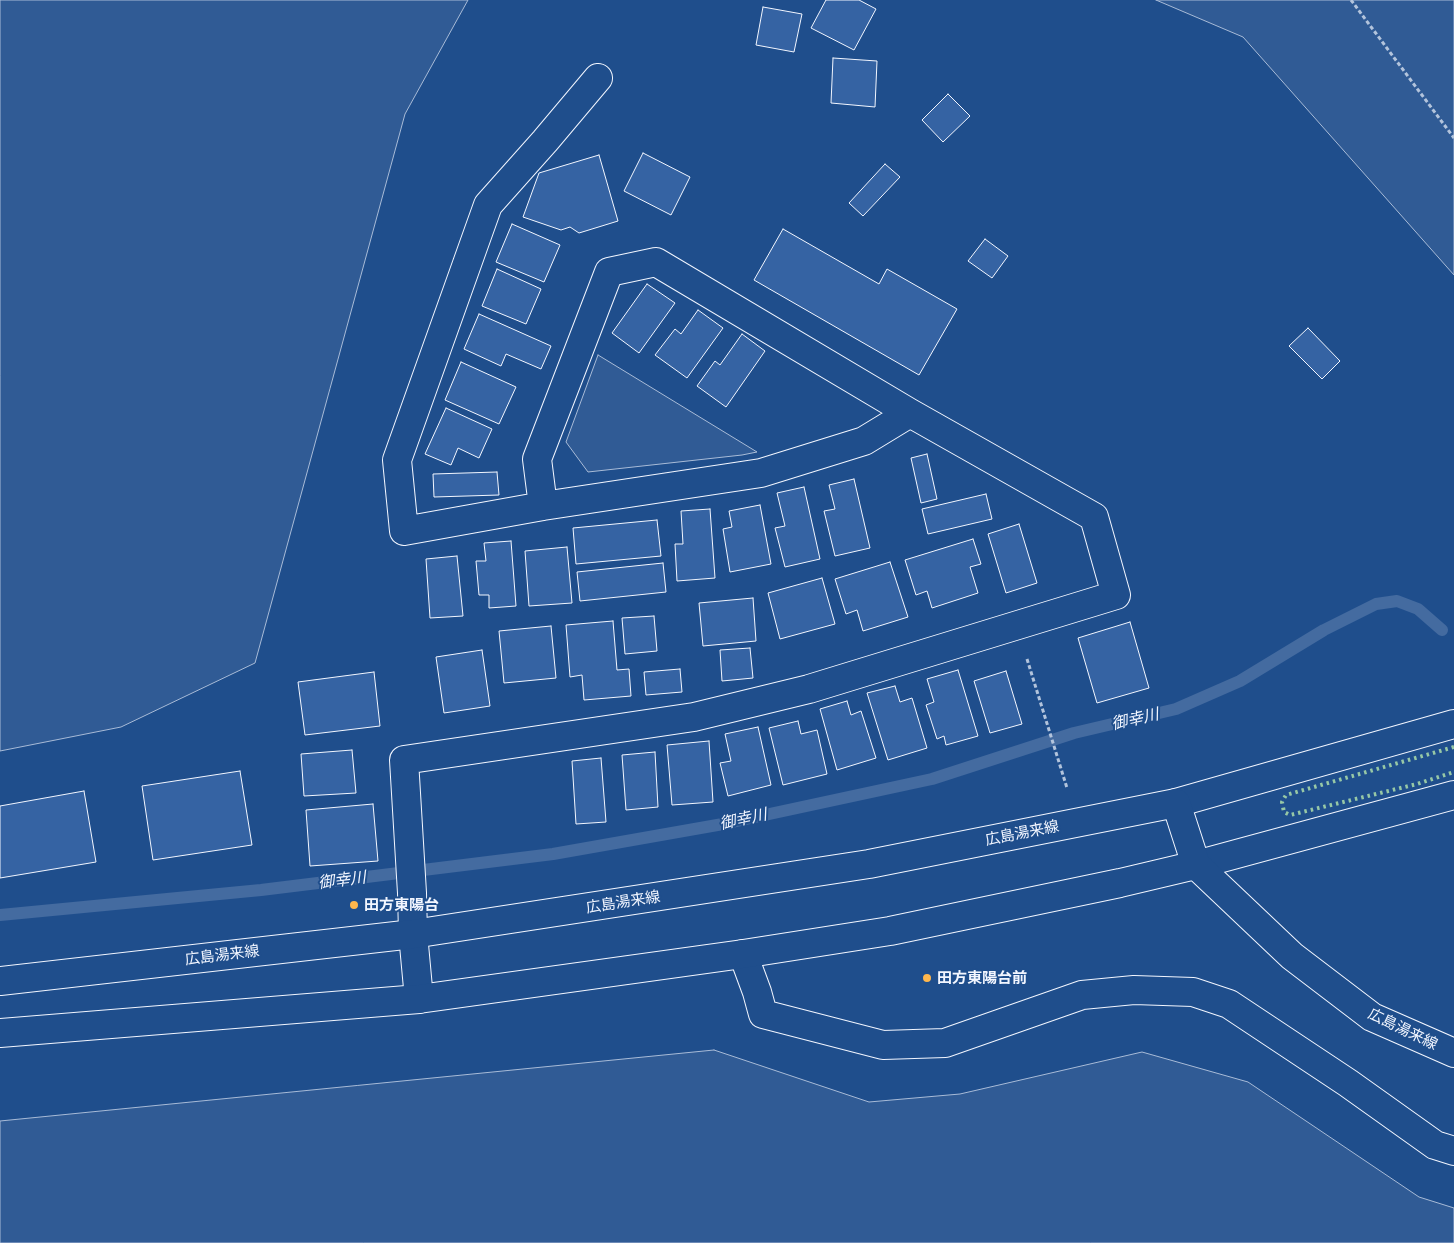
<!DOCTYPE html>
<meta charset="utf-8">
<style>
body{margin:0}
canvas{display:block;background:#1f4e8c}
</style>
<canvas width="1454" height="1243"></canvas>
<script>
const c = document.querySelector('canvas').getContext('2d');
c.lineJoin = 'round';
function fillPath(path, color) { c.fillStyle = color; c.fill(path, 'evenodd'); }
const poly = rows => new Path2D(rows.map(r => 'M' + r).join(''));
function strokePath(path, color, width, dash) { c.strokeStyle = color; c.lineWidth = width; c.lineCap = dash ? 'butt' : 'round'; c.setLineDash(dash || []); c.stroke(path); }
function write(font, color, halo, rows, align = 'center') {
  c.font = font + ' "Exo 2","Noto Sans JP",sans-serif'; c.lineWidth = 4; c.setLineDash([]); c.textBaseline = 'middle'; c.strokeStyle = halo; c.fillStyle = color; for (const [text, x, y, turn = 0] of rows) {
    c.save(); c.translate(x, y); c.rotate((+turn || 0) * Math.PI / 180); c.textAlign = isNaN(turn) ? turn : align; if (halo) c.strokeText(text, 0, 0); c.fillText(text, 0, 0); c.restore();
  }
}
const built = poly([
 [0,0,468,0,405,114,255,663,121,727,0,751,0,0],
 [1156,0,1454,0,1454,275,1243,37,1156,0],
 [598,355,757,452,742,455,588,472,566,442,598,355],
 [714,1050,869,1102,960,1094,1142,1052,1248,1082,1419,1197,1454,1208,1454,1243,0,1243,0,1121,714,1050]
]);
fillPath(built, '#305b95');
strokePath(built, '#a8bbd7', 1);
strokePath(poly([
 [0,915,261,890,553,854,723,824,932,779,1074,733,1176,709,1240,681,1324,630,1376,604,1397,601,1418,609,1442,630]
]), '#446ba0', 12);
const building = poly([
 [826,0,859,0,876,9,854,50,811,28,826,0],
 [763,7,802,14,794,52,756,45,763,7],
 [833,58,877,61,875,107,831,103,833,58],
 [948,94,970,116,943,142,922,120,948,94],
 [643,153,690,177,671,215,624,191,643,153],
 [599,155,618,221,579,233,570,227,561,230,523,217,539,173,599,155],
 [885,164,900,177,863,216,849,203,885,164],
 [512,224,560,245,544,282,496,262,512,224],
 [783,229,879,284,887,269,957,309,919,375,754,280,783,229],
 [985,239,1008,256,992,278,968,261,985,239],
 [497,269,541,289,526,324,482,306,497,269],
 [647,284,675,303,639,353,612,333,647,284],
 [698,310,723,328,687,378,655,355,675,329,681,334,698,310],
 [479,314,551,346,541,369,506,354,501,366,464,349,479,314],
 [1308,328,1340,361,1322,379,1289,346,1308,328],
 [742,334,765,351,726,407,697,386,715,361,720,365,742,334],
 [461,362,516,387,499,424,445,400,461,362],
 [446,408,492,429,479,458,458,448,451,465,425,454,446,408],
 [927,454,937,499,921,503,911,458,927,454],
 [497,472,499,495,434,497,433,474,497,472],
 [854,479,870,548,835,556,824,511,835,509,829,485,854,479],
 [804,487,820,559,785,567,775,528,785,526,777,493,804,487],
 [986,494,992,519,928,534,922,509,986,494],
 [760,505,771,564,730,572,723,529,732,527,729,511,760,505],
 [710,509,715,578,677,581,675,544,683,544,681,511,710,509],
 [657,520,661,556,576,564,573,528,657,520],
 [1019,524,1037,583,1006,593,988,534,1019,524],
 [973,539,981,564,970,567,978,593,932,608,927,591,916,595,905,560,973,539],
 [511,541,516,606,489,608,489,595,479,595,476,561,486,561,484,543,511,541],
 [567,547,572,603,529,606,525,551,567,547],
 [457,556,463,616,430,618,426,559,457,556],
 [890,562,908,617,863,631,857,610,846,614,835,579,890,562],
 [663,563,666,592,580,601,577,572,663,563],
 [822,578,835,624,780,639,768,593,822,578],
 [753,598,756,641,703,646,699,603,753,598],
 [654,616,657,651,625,654,622,618,654,616],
 [613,621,617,670,629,669,631,696,584,700,582,675,570,677,566,625,613,621],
 [1130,622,1149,688,1097,703,1078,638,1130,622],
 [551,626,556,678,504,683,499,631,551,626],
 [750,648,753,678,722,681,720,650,750,648],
 [482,650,490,706,444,713,436,657,482,650],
 [680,669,682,692,646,695,644,672,680,669],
 [958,670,978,736,946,745,944,736,937,739,926,705,934,702,927,679,958,670],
 [1006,671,1022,724,990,733,974,681,1006,671],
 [374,672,380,726,305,735,298,682,374,672],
 [895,686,900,702,912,698,927,748,888,760,867,693,895,686],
 [847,701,851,715,861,711,876,758,837,770,820,709,847,701],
 [798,721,801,734,817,730,827,774,783,785,769,728,798,721],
 [758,727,771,785,728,796,720,763,731,761,725,734,758,727],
 [709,741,713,802,672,805,667,745,709,741],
 [352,750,356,793,304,796,301,754,352,750],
 [655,752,658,807,626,810,622,755,655,752],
 [601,758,606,822,576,824,572,761,601,758],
 [240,771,252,845,153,860,142,786,240,771],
 [84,791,96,862,0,878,0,806,84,791],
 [373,804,378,861,310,866,306,810,373,804]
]);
fillPath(building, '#3563a3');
strokePath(building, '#f2f6ff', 1);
const street = poly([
 [598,78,545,141,488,205,397,460,404,531,543,506,761,473,864,441,910,413],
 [743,954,757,992,763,1014,883,1045,945,1043,1082,995,1134,990,1193,992,1229,1004,1348,1083,1435,1145,1454,1151],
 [419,999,413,934,412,893,404,760,694,717,809,689,1116,595,1094,517,910,413,656,262,609,272,537,459,543,506]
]);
const secondary = poly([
 [1176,803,1454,724],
 [1196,865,1454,795]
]);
const primary = poly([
 [0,981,413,934,869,864,1176,803,1196,865,1292,956,1372,1017,1454,1053],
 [0,1033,419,999,743,954,890,931,1120,883,1196,865]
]);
strokePath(street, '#f2f6ff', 30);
strokePath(secondary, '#f2f6ff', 30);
strokePath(primary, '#f2f6ff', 30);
strokePath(poly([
 [1351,0,1454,138],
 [1027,659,1067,788]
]), '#b3c4dc', 3, [4, 2.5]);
strokePath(street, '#1f4e8c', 28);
strokePath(secondary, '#1f4e8c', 28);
strokePath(primary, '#1f4e8c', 28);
strokePath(poly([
 [1454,747,1286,795,1282,802,1284,812,1290,815,1417,784,1454,772]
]), '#97c8a6', 4, [2.5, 4]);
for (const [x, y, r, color] of [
 [354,905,5,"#ffb74d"],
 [927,978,5,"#ffb74d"]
]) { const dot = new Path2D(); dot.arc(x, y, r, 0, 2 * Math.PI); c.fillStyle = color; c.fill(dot); strokePath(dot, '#1f4e8c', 2); }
write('15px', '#f2f6ff', '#1f4e8c', [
 ["広島湯来線",1022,833,-11],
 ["広島湯来線",623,902,-9],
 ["広島湯来線",222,955,-7],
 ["広島湯来線",1403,1029,26]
]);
write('bold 15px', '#f2f6ff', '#1f4e8c', [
 ["田方東陽台",364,905],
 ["田方東陽台前",937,978]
], 'left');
write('italic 16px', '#f2f6ff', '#1f4e8c', [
 ["御幸川",1135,719,-13],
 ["御幸川",743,819,-12],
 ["御幸川",342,880,-7]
]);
</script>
